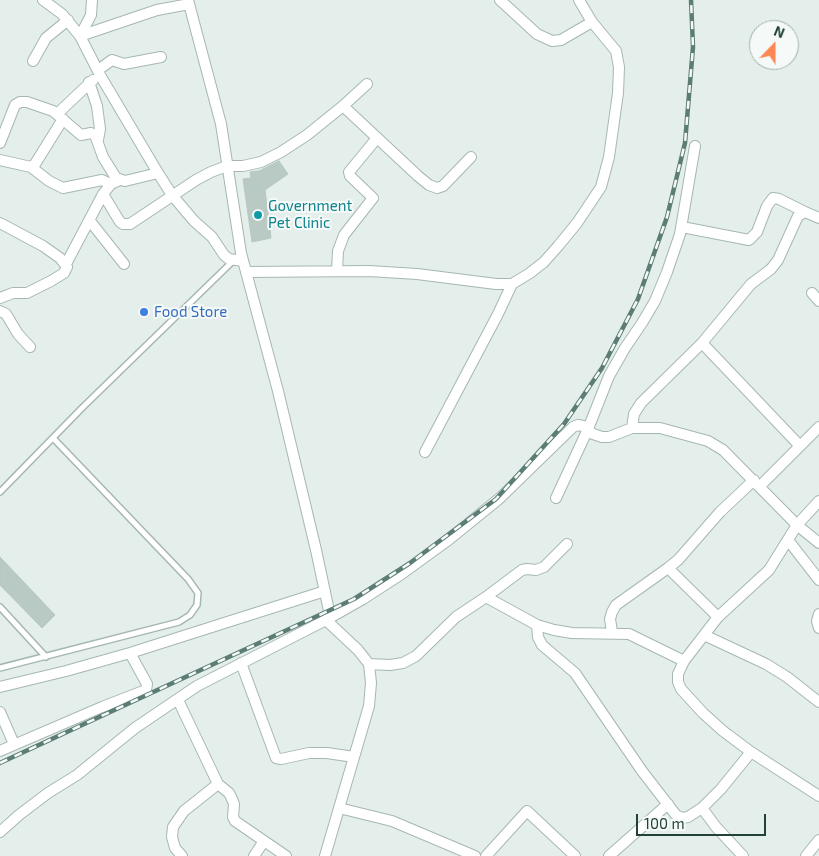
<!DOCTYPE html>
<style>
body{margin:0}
#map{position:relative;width:819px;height:856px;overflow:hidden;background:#e4eeea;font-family:"Exo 2",sans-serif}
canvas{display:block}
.north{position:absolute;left:749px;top:20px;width:50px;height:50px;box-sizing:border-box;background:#f5faf8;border:1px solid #a1b0ac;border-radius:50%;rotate:22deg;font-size:14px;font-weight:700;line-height:20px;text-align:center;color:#22413b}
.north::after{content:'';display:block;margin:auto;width:18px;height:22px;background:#fb8755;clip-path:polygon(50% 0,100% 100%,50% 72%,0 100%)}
.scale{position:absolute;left:636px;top:814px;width:130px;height:22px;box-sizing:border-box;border:2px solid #22413b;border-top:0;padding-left:6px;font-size:15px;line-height:18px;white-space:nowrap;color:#22413b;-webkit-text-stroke:4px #f5faf8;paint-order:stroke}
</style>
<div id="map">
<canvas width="819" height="856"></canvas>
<div class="north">N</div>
<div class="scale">100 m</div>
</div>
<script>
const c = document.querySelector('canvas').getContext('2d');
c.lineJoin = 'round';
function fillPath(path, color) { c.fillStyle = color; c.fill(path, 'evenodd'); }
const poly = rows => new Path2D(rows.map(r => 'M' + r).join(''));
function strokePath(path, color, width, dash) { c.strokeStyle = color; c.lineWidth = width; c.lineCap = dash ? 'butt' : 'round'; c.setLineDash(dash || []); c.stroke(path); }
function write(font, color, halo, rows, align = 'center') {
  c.font = font + ' "Exo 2",sans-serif'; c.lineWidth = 4; c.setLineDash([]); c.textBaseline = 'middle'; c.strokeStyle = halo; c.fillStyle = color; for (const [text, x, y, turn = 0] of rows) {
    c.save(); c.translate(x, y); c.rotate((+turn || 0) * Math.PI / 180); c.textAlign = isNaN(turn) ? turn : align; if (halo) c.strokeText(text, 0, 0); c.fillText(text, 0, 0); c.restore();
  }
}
const building = poly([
 [279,161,288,174,265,190,271,238,252,242,243,179,251,178,250,172,259,171,279,161],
 [0,557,55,615,42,628,0,585,0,557]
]);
fillPath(building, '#b9c9c3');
strokePath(building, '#b5c8c2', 1);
const lane = poly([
 [0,492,82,408,233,261],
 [0,607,46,657],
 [0,668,179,622,190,615,197,605,198,593,188,579,53,438]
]);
const street = poly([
 [43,0,62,14,80,36,100,75,158,173,172,195,194,221,212,237,224,255,229,259,243,261],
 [188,0,221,124,241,253,278,391,316,550,329,611,326,620,358,650,369,664,371,683,369,706,325,856],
 [500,0,537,34,552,41,561,40,592,22],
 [80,36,157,10,189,4],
 [80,36,91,15,92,0],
 [33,61,46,38,68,20],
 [98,70,112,60,124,64,161,57],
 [89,82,97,106,100,129,98,140],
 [343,106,418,176,429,185,437,188,443,186,471,157],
 [57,114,93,80],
 [0,143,15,105,20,102,27,102,53,111,81,135,91,133,95,135,103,157,116,178,125,181,158,173],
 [0,160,31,167,35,164,63,119],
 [31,167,49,181,63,188,102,180,111,184],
 [103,194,120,222,123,224,130,224,196,180,211,172,227,166,243,166,261,162,281,152,307,135,343,106,367,84],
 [90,221,124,264],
 [0,223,43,246,60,258,67,267,64,273,51,281,27,293,13,293,0,298],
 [682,227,749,240,757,232,767,206,773,198,779,199,805,212],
 [66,264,103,194,111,184,120,180],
 [337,271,338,251,344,235,373,198,350,176,349,172,377,138],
 [246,272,369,271,417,274,496,284,512,284],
 [812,293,819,301],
 [0,311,6,314,18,334,30,347],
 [702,343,800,446],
 [632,428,634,414,641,403,702,343,751,284,771,269,778,260,798,216,805,212,819,218],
 [425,452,498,314,512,284,530,273,544,262,559,245,577,223,601,187,609,157,618,93,619,67,616,51,592,22,579,0],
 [760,486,819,427],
 [556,498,588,429,609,376,625,348,642,323,655,301,667,272,680,234,695,146],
 [788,540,819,580],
 [668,568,718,617],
 [486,597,522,570,527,569,536,570,544,567,567,544],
 [819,614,817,621,819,628],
 [537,625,538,637,542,645,575,673,642,771,676,815,682,818,688,817,702,808,721,789,751,752],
 [612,632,610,619,612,612,616,605,668,568,678,560,720,512,754,480],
 [704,635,766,664,787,677,819,702],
 [684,661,678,674,678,682,681,689,703,713,723,731,751,752,819,796],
 [241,663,276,758,281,759,309,753,327,753,354,757],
 [369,664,390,665,403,663,416,656,456,617,486,597,537,625,554,630,572,633,629,634,684,661,718,617,769,570,797,525,819,543],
 [0,687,66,671,130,653,325,591],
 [178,700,218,784,229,793,232,799,234,804,233,817,235,821,286,856],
 [0,712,14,744],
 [0,751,102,707,146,690,147,684,130,653],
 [339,808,392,821,475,856],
 [702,808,716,827,743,856],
 [0,832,19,815,48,793,77,775,135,728,197,686,326,620,363,599,403,573,447,541,500,498,573,427,578,425,583,426,593,434,602,437,609,437,632,428,660,428,708,441,723,450,797,525,819,501],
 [182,856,175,848,172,837,173,827,184,811,218,784],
 [254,856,264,841],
 [486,856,527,811,575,856],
 [609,856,668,804],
 [806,856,819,840]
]);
strokePath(lane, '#a6b7b2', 8);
strokePath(street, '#a6b7b2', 12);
strokePath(lane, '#fff', 5);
strokePath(street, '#fff', 10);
const rail = poly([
 [0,763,354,599,410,563,496,499,564,424,602,368,638,299,667,217,685,143,693,47,691,0]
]);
strokePath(rail, '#5c7d76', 4.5);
strokePath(rail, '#f5faf8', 2.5, [8]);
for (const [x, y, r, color] of [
 [258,215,5,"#0f9aa8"],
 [144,312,5,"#3f7fe0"]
]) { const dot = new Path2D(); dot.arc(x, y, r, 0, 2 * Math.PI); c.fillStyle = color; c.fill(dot); strokePath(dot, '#f5faf8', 2); }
write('15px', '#0d838f', '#f5faf8', [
 ["Government",268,206],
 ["Pet Clinic",268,223]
], 'left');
write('15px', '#366cbe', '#f5faf8', [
 ["Food Store",154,312]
], 'left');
</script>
